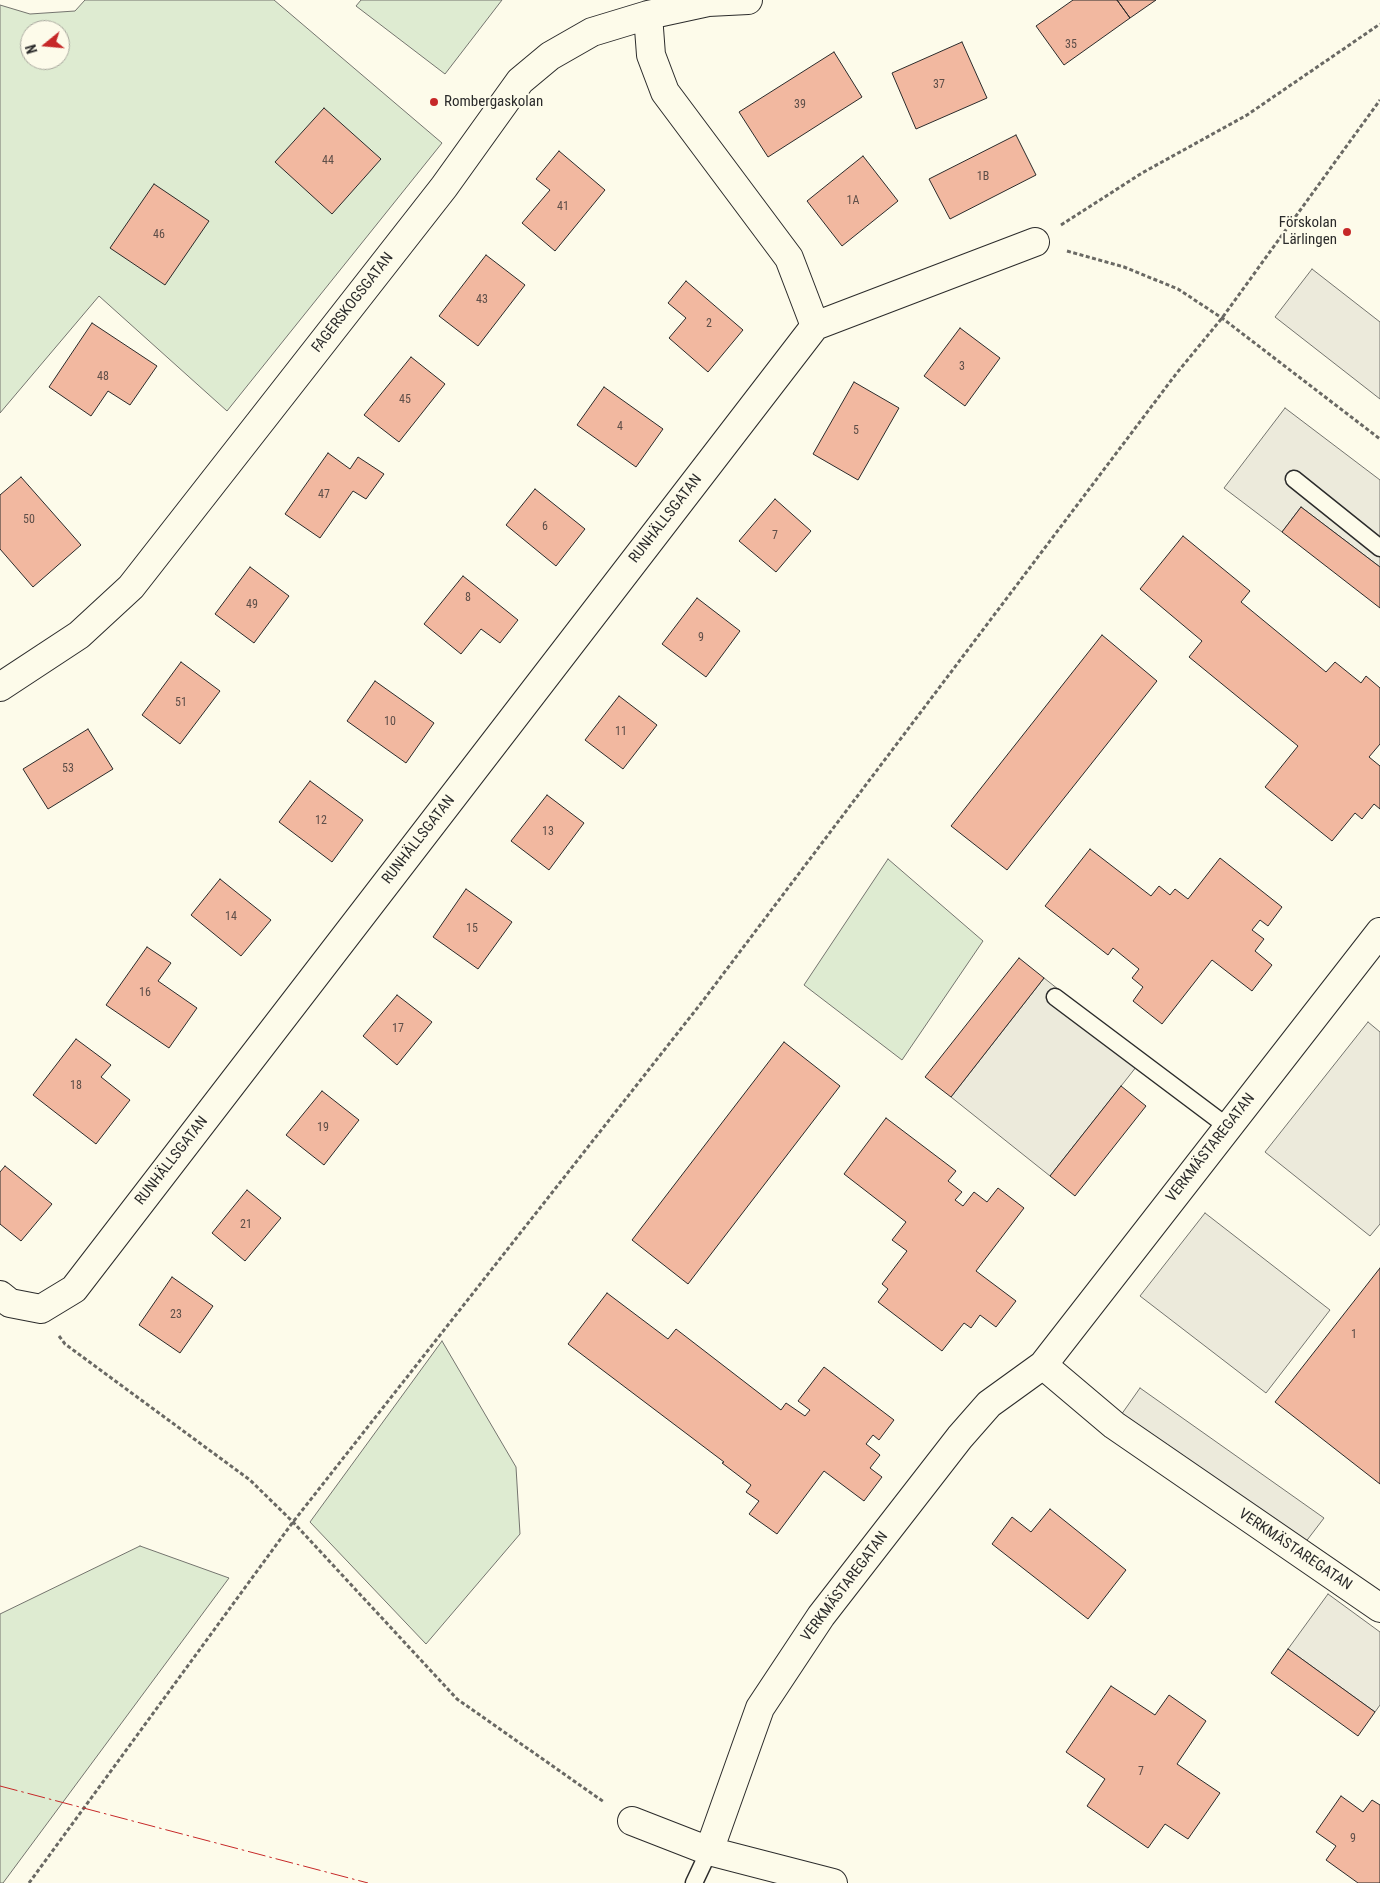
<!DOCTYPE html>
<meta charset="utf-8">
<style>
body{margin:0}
#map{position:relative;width:1380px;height:1883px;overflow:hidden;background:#fdfbea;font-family:"Roboto Condensed",sans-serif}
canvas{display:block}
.north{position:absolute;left:20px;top:20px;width:50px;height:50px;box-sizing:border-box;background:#fdfbea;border:1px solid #a9a89e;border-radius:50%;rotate:253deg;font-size:14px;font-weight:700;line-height:20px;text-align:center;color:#2b2b2b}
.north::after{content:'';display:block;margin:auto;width:18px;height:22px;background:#c62828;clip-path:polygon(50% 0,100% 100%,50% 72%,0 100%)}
</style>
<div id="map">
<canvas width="1380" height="1883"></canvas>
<div class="north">N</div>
</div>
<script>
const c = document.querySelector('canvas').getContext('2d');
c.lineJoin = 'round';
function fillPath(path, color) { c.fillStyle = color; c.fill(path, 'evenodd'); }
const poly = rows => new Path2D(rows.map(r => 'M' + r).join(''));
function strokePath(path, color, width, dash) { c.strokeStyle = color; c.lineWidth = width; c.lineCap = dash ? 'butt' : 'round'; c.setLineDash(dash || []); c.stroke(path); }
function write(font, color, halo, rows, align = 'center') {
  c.font = font + ' "Roboto Condensed",sans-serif'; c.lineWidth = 4; c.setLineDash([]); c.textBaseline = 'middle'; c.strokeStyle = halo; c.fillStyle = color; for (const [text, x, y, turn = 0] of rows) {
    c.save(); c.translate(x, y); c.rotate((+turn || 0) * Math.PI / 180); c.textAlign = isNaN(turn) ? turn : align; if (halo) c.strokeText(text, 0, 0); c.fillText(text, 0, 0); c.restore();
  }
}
const green = poly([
 [85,0,274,0,442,143,227,411,99,296,0,413,0,5,30,14,75,11,85,0],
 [30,30,60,30,60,60,30,60,30,30],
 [361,0,502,0,445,74,356,6,361,0],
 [888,859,983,941,902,1060,804,985,888,859],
 [442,1341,516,1467,520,1534,426,1644,310,1522,442,1341],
 [140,1546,229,1578,3,1883,0,1883,0,1614,140,1546]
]);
fillPath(green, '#deebd1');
strokePath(green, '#74746e', 1);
const parking = poly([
 [1312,269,1380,322,1380,399,1275,317,1312,269],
 [1285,408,1380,480,1380,567,1301,507,1282,532,1224,488,1285,408],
 [1044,978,1144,1057,1050,1176,951,1097,1044,978],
 [1368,1022,1380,1032,1380,1224,1370,1236,1265,1152,1368,1022],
 [1205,1213,1330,1310,1266,1393,1140,1296,1205,1213],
 [1140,1388,1324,1518,1298,1552,1114,1425,1140,1388],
 [1328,1594,1380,1632,1380,1705,1375,1712,1288,1649,1328,1594]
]);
fillPath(parking, '#eceadb');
strokePath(parking, '#74746e', 1);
const building = poly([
 [1073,0,1117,0,1130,18,1064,65,1036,26,1073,0],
 [1117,0,1156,0,1130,18,1117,0],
 [962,42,987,98,916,129,892,73,962,42],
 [834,52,862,97,768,157,739,112,834,52],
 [324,108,381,159,332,214,275,162,324,108],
 [1016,135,1036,175,950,219,929,179,1016,135],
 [559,151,605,190,555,251,522,223,550,190,536,179,559,151],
 [863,156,898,201,842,246,807,201,863,156],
 [154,184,209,221,165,285,110,248,154,184],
 [486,255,525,285,478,346,439,316,486,255],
 [686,281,743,330,708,372,669,338,686,318,668,303,686,281],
 [92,323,157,366,130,405,108,391,91,416,49,387,92,323],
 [960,328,1000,358,965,406,924,376,960,328],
 [411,357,445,384,399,442,364,415,411,357],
 [854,382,899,408,858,480,813,454,854,382],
 [604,387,663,429,636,467,577,425,604,387],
 [328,453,350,469,358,457,384,474,366,499,353,491,320,538,285,514,328,453],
 [21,477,81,545,33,587,0,549,0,495,21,477],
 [535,489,585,529,556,566,506,525,535,489],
 [775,499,811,531,776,572,739,541,775,499],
 [1301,507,1380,567,1380,608,1282,532,1301,507],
 [1183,536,1250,591,1241,602,1326,672,1335,662,1361,683,1366,676,1380,688,1380,744,1369,757,1380,766,1380,809,1374,804,1362,819,1355,813,1332,841,1265,787,1298,746,1189,657,1202,641,1140,589,1183,536],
 [250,567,289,596,254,643,215,614,250,567],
 [463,576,518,620,500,643,481,629,461,654,424,624,463,576],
 [697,598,740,631,706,677,662,644,697,598],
 [1102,635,1157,681,1007,870,951,826,1102,635],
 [181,662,220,691,180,744,142,715,181,662],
 [375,681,434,723,406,763,347,721,375,681],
 [619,696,657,725,623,769,585,740,619,696],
 [88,729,113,769,48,809,23,769,88,729],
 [310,781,363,820,332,862,279,822,310,781],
 [547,795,584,823,549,870,511,841,547,795],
 [1090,849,1151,896,1159,886,1170,895,1175,889,1188,899,1220,858,1282,907,1268,926,1260,920,1252,930,1264,939,1255,951,1272,965,1252,991,1212,960,1162,1024,1133,1001,1143,987,1132,978,1139,969,1113,948,1108,955,1045,906,1090,849],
 [220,879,271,920,241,956,191,915,220,879],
 [466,889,512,922,478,969,433,937,466,889],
 [147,947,171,963,158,981,197,1008,169,1048,106,1005,147,947],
 [1019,958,1044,978,951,1097,925,1077,1019,958],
 [397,995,432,1022,397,1065,363,1036,397,995],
 [76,1039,111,1065,101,1077,130,1100,96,1144,33,1095,76,1039],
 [784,1042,840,1086,688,1284,632,1240,784,1042],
 [1121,1086,1146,1106,1075,1196,1050,1176,1121,1086],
 [322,1091,359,1120,324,1165,286,1135,322,1091],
 [886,1118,956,1171,948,1181,962,1192,955,1200,963,1206,974,1192,987,1202,998,1188,1024,1208,976,1271,1016,1301,996,1327,980,1315,971,1328,964,1323,942,1351,878,1302,888,1289,882,1284,907,1251,892,1240,906,1222,844,1174,886,1118],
 [5,1166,52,1204,21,1241,0,1224,0,1172,5,1166],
 [247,1190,281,1218,245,1261,212,1233,247,1190],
 [1380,1268,1380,1484,1275,1402,1380,1268],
 [172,1277,213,1306,180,1353,139,1325,172,1277],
 [607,1293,668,1339,676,1329,781,1410,786,1403,805,1416,810,1410,798,1401,824,1367,894,1420,879,1440,873,1435,866,1444,880,1455,870,1468,882,1477,864,1501,824,1471,777,1534,749,1514,759,1501,746,1492,751,1485,722,1463,724,1462,568,1344,607,1293],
 [1050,1509,1126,1570,1088,1619,992,1544,1012,1517,1031,1532,1050,1509],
 [1288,1649,1375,1712,1358,1736,1271,1673,1288,1649],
 [1111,1686,1155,1715,1169,1695,1206,1721,1177,1764,1220,1793,1188,1839,1165,1824,1148,1848,1087,1806,1105,1779,1066,1752,1111,1686],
 [1341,1796,1363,1812,1372,1800,1380,1805,1380,1883,1358,1883,1326,1860,1336,1846,1316,1832,1341,1796]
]);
fillPath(building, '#f2b8a0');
strokePath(building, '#2b2b2b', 1);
const lane = poly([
 [1294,479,1380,548],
 [1055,997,1228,1127],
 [694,1883,709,1851]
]);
const street = poly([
 [815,326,1035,242],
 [0,687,79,635,131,587,444,187,520,81,550,56,592,32,648,15,708,2,748,0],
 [0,1295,10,1303,41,1309,74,1289,815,326,789,258,665,92,651,55,648,15],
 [1043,1365,1114,1425,1380,1608],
 [632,1821,709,1851],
 [833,1883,709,1851,760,1708,821,1616,960,1437,989,1404,1043,1365,1380,932]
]);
strokePath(lane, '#2b2b2b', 19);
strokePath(street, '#2b2b2b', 30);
strokePath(poly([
 [1061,225,1142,173,1247,115,1380,24],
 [1067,251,1124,267,1178,289,1222,318,1380,439],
 [59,1336,65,1344,250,1480,293,1522,457,1699,604,1802],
 [29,1883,293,1522,702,1002,1176,374,1222,318,1380,100]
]), '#6a6964', 3, [4, 2.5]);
strokePath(lane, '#fdfbea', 16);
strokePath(street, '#fdfbea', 28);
strokePath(poly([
 [0,1786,368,1883]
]), '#c62828', 1, [18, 4, 2.5, 4]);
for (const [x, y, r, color] of [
 [434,102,5,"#c62828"],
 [1347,232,5,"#c62828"]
]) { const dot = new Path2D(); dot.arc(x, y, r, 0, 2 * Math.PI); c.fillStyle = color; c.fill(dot); strokePath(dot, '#fdfbea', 2); }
write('12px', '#5d4e48', null, [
 ["35",1071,45],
 ["37",939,85],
 ["39",800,105],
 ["44",328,161],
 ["1B",983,177],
 ["1A",853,201],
 ["41",563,207],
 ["46",159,235],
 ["43",482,300],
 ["2",709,324],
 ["3",962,367],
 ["48",103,377],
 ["45",405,400],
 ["4",620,427],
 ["5",856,431],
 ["47",324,495],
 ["50",29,520],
 ["6",545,527],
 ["7",775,536],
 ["8",468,598],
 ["49",252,605],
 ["9",701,638],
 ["51",181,703],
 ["10",390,722],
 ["11",621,732],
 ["53",68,769],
 ["12",321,821],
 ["13",548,832],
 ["14",231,917],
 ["15",472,929],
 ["16",145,993],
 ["17",398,1029],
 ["18",76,1086],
 ["19",323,1128],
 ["21",246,1225],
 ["23",176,1315],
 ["1",1354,1335],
 ["7",1141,1772],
 ["9",1353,1839]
]);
write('15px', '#2b2b2b', '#fdfbea', [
 ["Rombergaskolan",444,102],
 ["Förskolan",1337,223,"right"],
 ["Lärlingen",1337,240,"right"]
], 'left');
write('15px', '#2b2b2b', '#fdfbea', [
 ["FAGERSKOGSGATAN",353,303,-52],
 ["RUNHÄLLSGATAN",666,519,-52],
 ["RUNHÄLLSGATAN",419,840,-52],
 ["VERKMÄSTAREGATAN",1211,1148,-52],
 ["RUNHÄLLSGATAN",172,1161,-52],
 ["VERKMÄSTAREGATAN",1295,1550,34],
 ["VERKMÄSTAREGATAN",845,1587,-53]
]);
</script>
